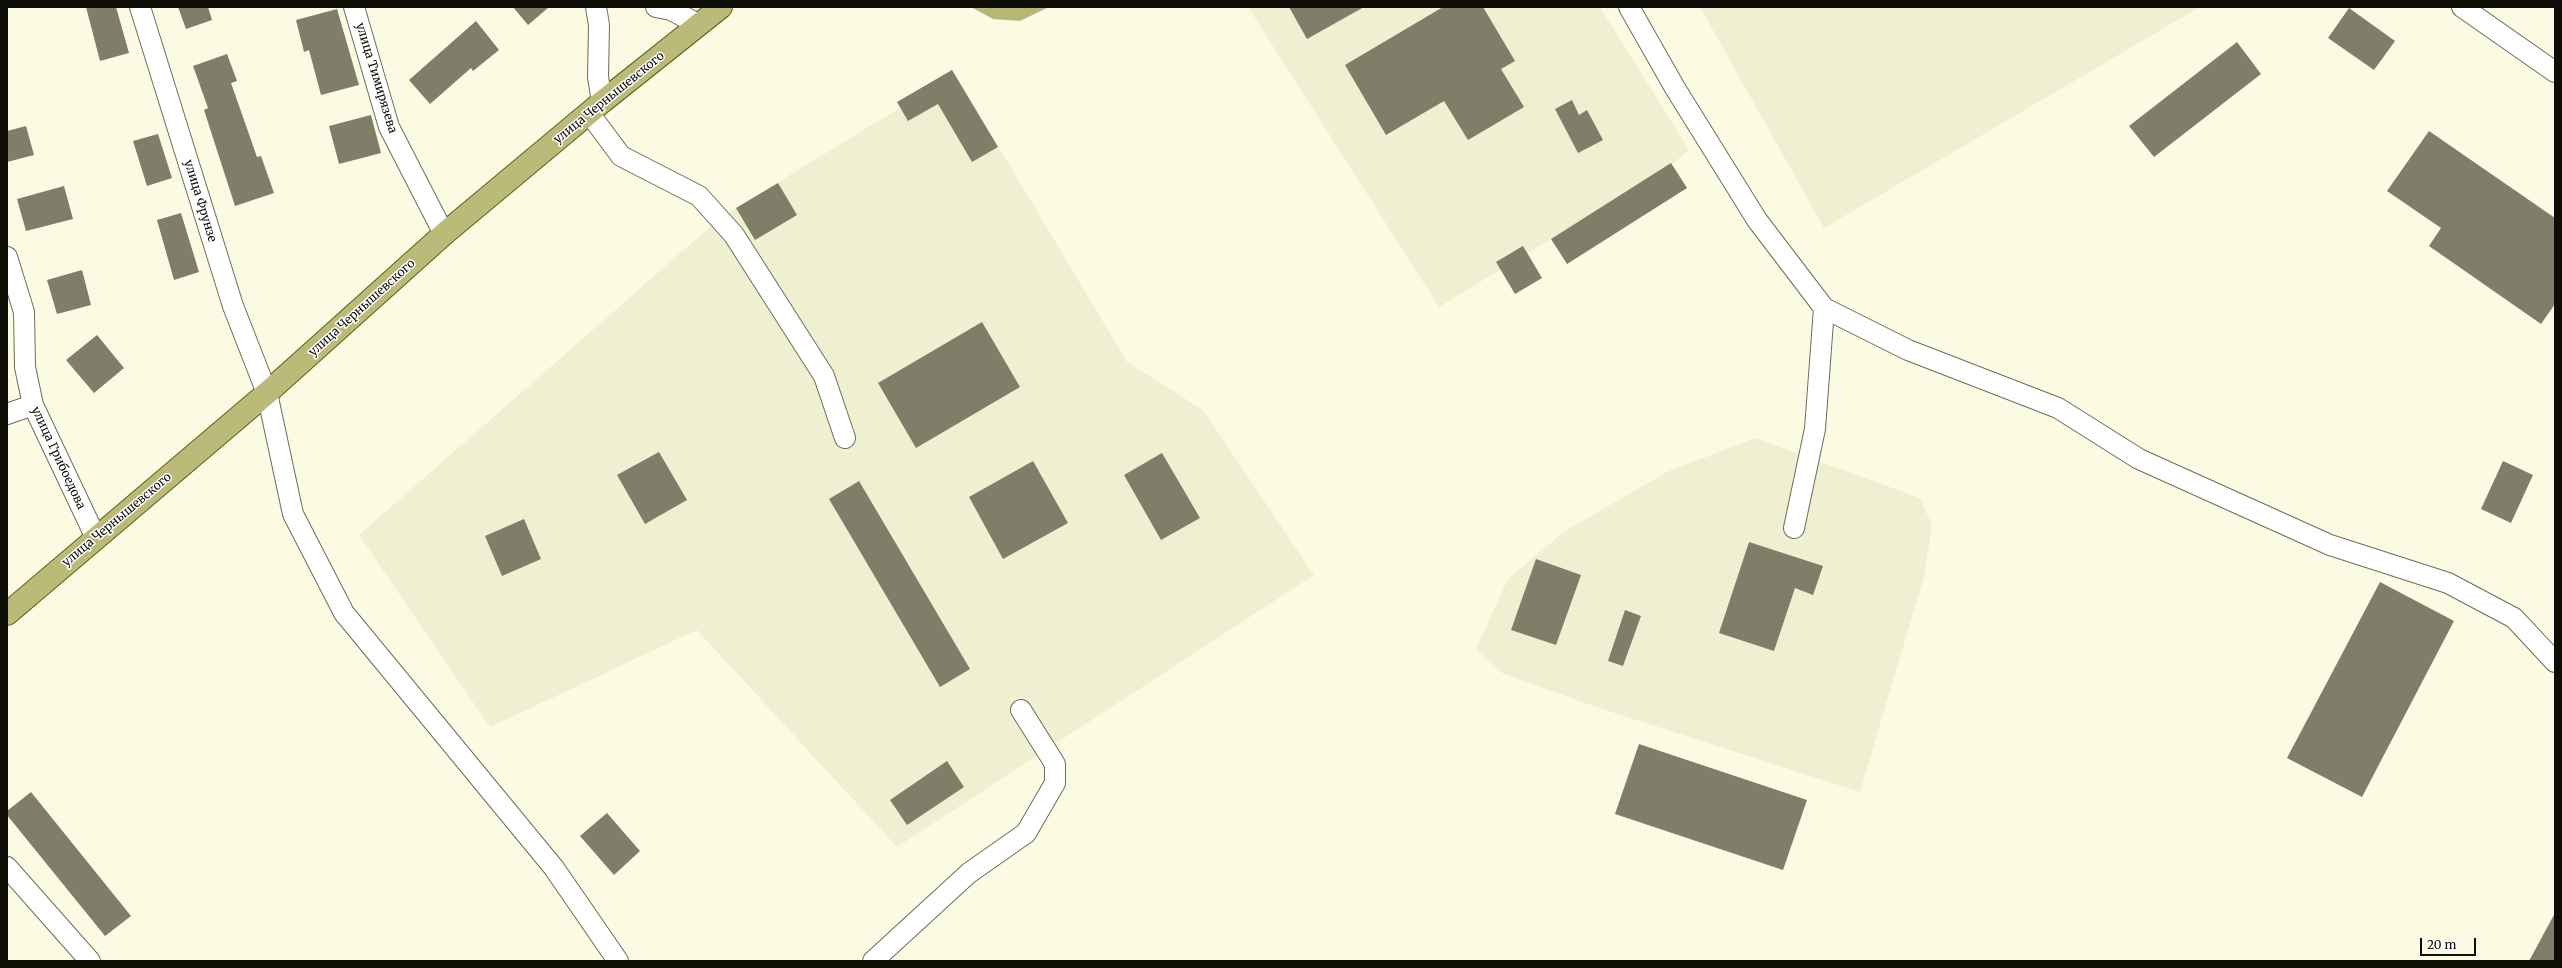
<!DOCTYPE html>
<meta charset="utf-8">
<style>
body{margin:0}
#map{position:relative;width:2562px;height:968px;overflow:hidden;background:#fafbe2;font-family:Merriweather,serif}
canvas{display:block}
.frame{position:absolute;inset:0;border:8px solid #0e0e06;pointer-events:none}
.scale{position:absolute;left:2420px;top:938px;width:56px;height:18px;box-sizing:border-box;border:2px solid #0e0e06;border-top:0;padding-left:5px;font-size:12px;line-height:14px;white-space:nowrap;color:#0e0e06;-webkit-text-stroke:3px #fff;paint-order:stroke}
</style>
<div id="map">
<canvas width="2562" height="968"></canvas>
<div class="frame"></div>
<div class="scale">20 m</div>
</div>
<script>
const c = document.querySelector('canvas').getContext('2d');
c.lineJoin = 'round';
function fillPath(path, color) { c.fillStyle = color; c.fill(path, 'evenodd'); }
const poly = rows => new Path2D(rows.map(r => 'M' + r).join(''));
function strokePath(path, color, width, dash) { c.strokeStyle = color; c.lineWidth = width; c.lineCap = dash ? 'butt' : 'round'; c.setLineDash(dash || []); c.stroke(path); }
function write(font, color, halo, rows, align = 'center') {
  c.font = font + ' Merriweather,serif'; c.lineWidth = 3; c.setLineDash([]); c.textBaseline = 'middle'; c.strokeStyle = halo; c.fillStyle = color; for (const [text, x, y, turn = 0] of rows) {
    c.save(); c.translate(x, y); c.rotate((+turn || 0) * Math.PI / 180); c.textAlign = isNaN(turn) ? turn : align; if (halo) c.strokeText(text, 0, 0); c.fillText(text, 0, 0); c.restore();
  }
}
fillPath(poly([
 [1248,7,1600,7,1689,150,1670,166,1439,307],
 [1700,7,2200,7,1824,228],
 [955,74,1127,362,1203,410,1314,575,897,847,697,630,490,727,359,535,710,227,736,208],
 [1755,438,1920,498,1932,525,1924,576,1860,792,1599,708,1502,673,1476,649,1508,579,1565,531,1667,472]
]), '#eff0d1');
fillPath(poly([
 [971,7,1049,7,1020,21,993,19]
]), '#b6b775');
fillPath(poly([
 [86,7,116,7,129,53,100,61],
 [178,7,208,7,212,20,186,29],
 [513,7,549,7,528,25],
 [1289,7,1364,7,1307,39],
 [1443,7,1483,7,1515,61,1501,69,1524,107,1468,140,1444,101,1386,135,1345,65],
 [2349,8,2395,41,2374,70,2328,38],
 [337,9,359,85,321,95,309,50,304,52,296,20],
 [476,21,499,50,473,71,471,68,430,104,409,80],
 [2237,42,2261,74,2154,157,2129,126],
 [227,54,237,81,231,83,257,157,261,156,274,193,235,206,204,110,208,108,193,66],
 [952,70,998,147,972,162,938,104,908,121,897,102],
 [1572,100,1579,115,1587,110,1603,140,1578,153,1555,109],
 [371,115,381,153,339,164,329,126],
 [26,126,34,155,7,162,7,131],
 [2429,131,2555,218,2555,304,2541,324,2429,246,2441,228,2387,191],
 [158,134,172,178,147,186,133,141],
 [1671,163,1687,188,1567,264,1551,239],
 [778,183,797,215,755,240,736,208],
 [64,186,73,219,26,231,17,199],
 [181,213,199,272,174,280,157,220],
 [1523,246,1542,278,1515,294,1496,262],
 [82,270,91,305,57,314,47,280],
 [982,322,1020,387,916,448,878,383],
 [97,335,124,368,94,393,66,360],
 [659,452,687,500,645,524,617,475],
 [1162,453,1200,518,1161,540,1124,475],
 [1033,461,1068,523,1003,559,969,497],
 [2503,461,2533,475,2511,523,2481,509],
 [859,481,970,669,940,687,829,499],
 [524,519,541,559,502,576,485,536],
 [1749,542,1823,566,1813,595,1795,588,1774,651,1719,633],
 [1536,559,1581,575,1556,645,1511,630],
 [2380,582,2454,621,2362,797,2287,758],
 [1625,610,1641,616,1623,666,1608,661],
 [1639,744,1807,800,1783,870,1615,814],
 [947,761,964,787,907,825,890,800],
 [31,792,131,916,105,936,7,815,7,811],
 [607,813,640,851,614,875,580,836],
 [2555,913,2555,961,2529,961]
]), '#7e7e69');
const minor = poly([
 [140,7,233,306,267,393,293,514,344,613,554,868,618,961],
 [354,7,389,127,444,234],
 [596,7,599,25,598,77,602,102],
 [656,7,671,10,698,24],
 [1629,7,1675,88,1757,220,1824,308,1908,350,2058,408,2139,459,2330,545,2448,583,2514,618,2555,662],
 [2462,7,2555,72],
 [589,113,621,156,699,196,734,235,824,376,845,438],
 [7,257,24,312,25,367,33,405,96,538],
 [7,414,33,405],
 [1794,528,1815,429,1824,308],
 [7,867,90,961],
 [873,961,969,873,1026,833,1055,783,1055,764,1021,710]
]);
const major = poly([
 [7,614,267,393,444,234,602,102,721,7]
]);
strokePath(minor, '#6d6e59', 22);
strokePath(major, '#616016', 24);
strokePath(minor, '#fff', 20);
strokePath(major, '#bbba78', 22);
write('12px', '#0e0e06', '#fff', [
 ["улица Тимирязева",376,78,73],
 ["улица Чернышевского",609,98,-39],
 ["улица Фрунзе",200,201,73],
 ["улица Чернышевского",362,308,-42],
 ["улица Грибоедова",58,458,65],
 ["улица Чернышевского",117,520,-40]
]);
</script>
